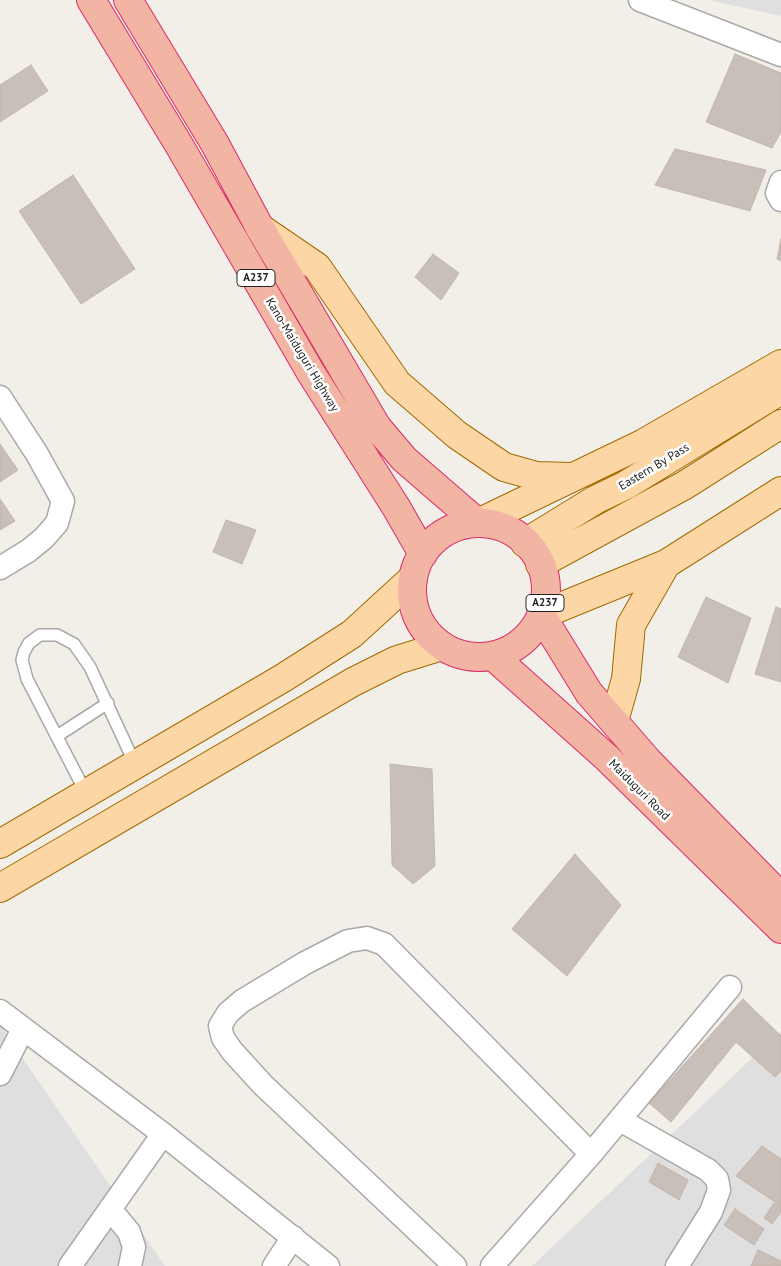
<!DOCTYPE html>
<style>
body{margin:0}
canvas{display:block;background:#f2efe9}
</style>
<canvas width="781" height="1266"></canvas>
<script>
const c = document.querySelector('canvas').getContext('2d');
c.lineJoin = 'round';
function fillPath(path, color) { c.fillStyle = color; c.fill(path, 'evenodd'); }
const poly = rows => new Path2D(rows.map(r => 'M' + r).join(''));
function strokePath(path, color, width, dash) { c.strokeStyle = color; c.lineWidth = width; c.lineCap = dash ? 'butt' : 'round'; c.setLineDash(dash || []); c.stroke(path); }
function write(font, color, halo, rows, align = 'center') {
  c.font = font + ' "PT Sans",sans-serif'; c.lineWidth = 5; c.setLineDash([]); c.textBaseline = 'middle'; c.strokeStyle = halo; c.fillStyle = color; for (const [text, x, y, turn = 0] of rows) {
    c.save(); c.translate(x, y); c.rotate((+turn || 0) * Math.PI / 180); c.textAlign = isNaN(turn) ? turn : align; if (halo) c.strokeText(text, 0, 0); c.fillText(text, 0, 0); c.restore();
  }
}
fillPath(poly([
 [703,0,781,0,781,16,708,0],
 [0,1025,165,1266,0,1266],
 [781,1031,781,1266,532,1266]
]), '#e0dfdf');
const building = poly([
 [735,54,781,73,781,132,772,148,706,122,735,54],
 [31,65,48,91,0,122,0,85,31,65],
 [675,149,766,170,750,211,655,185,675,149],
 [73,175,135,269,81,304,19,211,73,175],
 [781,239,781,261,777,259,781,239],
 [433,254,459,273,441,300,415,277,433,254],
 [0,444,18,470,0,482,0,444],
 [0,499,15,521,0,530,0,499],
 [226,520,256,530,242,564,213,552,226,520],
 [706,597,751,618,728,683,678,657,706,597],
 [776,607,781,609,781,682,755,674,776,607],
 [390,764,432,769,435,866,413,884,392,865,390,764],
 [575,854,621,905,567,976,512,929,575,854],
 [743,999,781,1036,781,1071,775,1077,736,1042,671,1122,649,1103,743,999],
 [762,1146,781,1159,781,1206,736,1176,762,1146],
 [658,1163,688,1180,679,1200,649,1182,658,1163],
 [774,1203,781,1207,781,1212,772,1224,764,1218,774,1203],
 [735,1209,764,1229,754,1245,724,1225,735,1209],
 [758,1250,781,1261,781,1266,751,1266,758,1250]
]);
fillPath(building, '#c7bfb8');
strokePath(building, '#c4b6ab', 1);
const service = poly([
 [57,736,108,703],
 [86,793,27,679,22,660,24,652,29,643,40,635,57,635,74,644,90,667,135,764]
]);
const minor = poly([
 [640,0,781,55],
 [781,182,777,193,781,200],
 [0,397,37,454,63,501,57,523,44,538,28,551,0,568],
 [0,1011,163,1134,328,1266],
 [0,1074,23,1029],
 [620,1120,708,1170,717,1179,719,1190,711,1212,677,1266],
 [110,1209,129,1232,134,1247,130,1266],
 [70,1266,163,1134],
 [274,1266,293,1237],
 [455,1266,263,1085,232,1051,223,1038,220,1026,228,1013,242,1001,305,963,348,941,367,938,384,944,591,1154],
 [492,1266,591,1154,730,987]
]);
const primary = poly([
 [260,228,317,267,397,383,457,435,504,467,536,476,572,477],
 [478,523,644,443,781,364],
 [525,543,595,500,626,485,781,390],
 [540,564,685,485,781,424],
 [541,615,666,564],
 [614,721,626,679,631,625,666,564,781,491],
 [0,844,283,678,352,634,413,578],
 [0,888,353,682,397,660,442,646]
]);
const trunk = poly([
 [91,0,179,145,311,373,396,507,423,554],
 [128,0,215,144,260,228,377,427,404,459,478,523],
 '412 590a67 67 0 1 1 134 0a67 67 0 1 1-134 0Z',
 [541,615,589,693,648,761,781,897],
 [493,656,606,757,781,929]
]);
strokePath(service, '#a9a9a9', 14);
strokePath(minor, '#a9a9a9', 25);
strokePath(primary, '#a06b00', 30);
strokePath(trunk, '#dc2a67', 30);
strokePath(service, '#fff', 11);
strokePath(minor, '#fff', 22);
strokePath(primary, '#fcd6a4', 28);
strokePath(trunk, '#f2b4a3', 28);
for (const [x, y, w] of [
 [256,278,38],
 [545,603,38]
]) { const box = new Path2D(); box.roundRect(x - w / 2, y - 8.5, w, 17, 4); c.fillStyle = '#fff'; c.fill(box); strokePath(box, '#222', 1); }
write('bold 11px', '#222', null, [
 ["A237",256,278],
 ["A237",545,603]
]);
write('12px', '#222', '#fff', [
 ["Kano-Maiduguri Highway",302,355,59],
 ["Eastern By Pass",654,467,-31],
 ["Maiduguri Road",639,790,45]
]);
</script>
